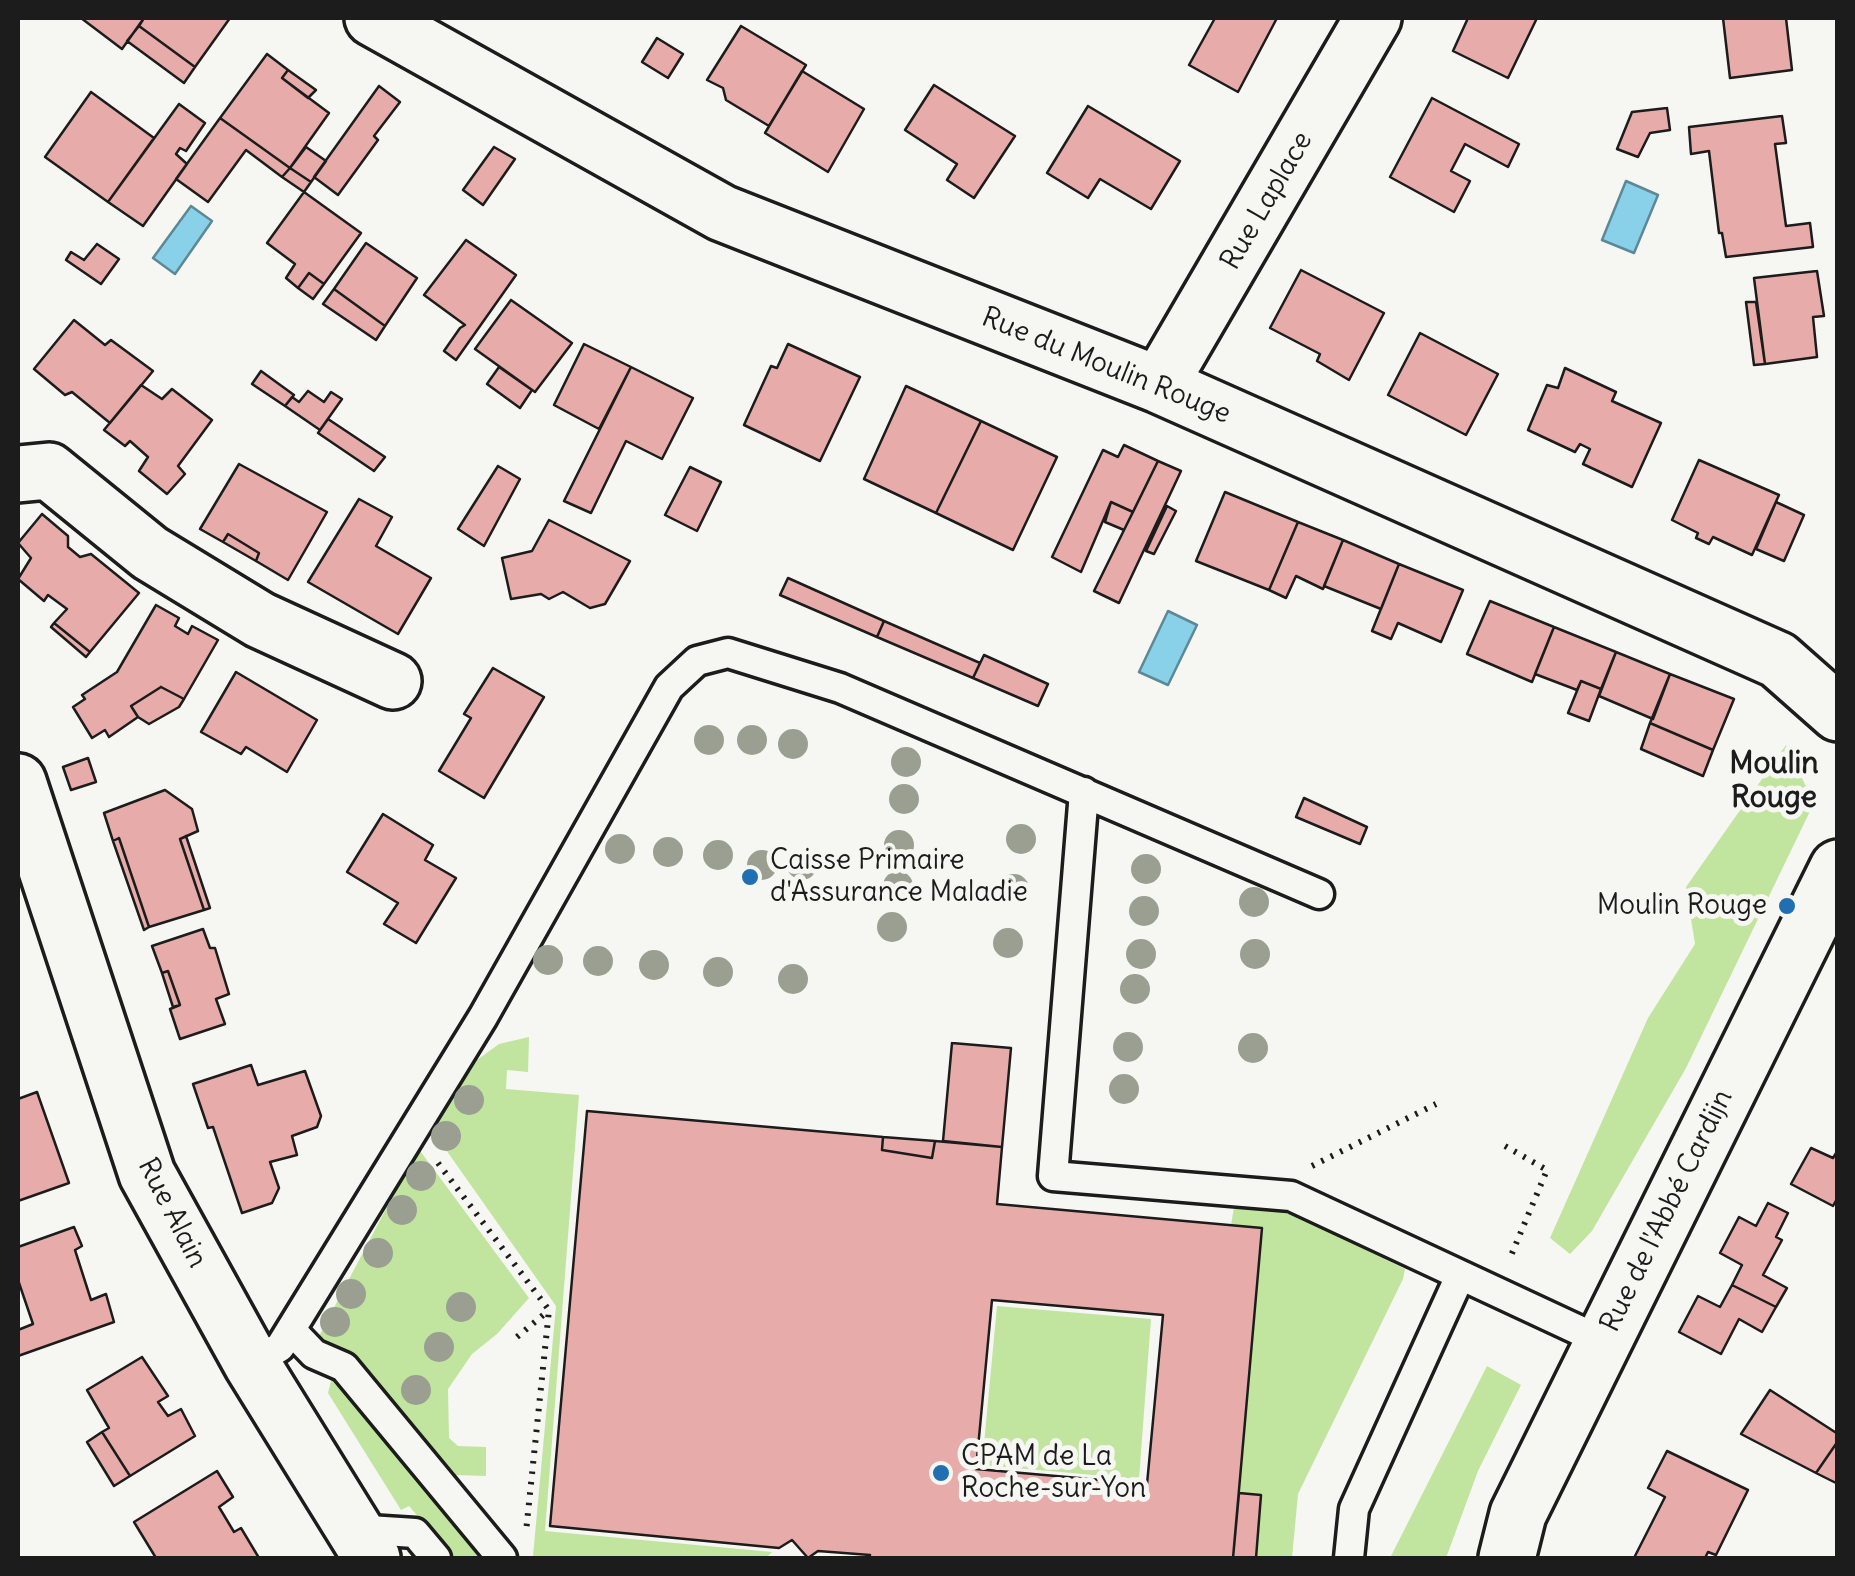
<!DOCTYPE html>
<meta charset="utf-8">
<style>
body{margin:0}
#map{position:relative;width:1855px;height:1576px;overflow:hidden;background:#f6f6f2;font-family:Delius,sans-serif}
canvas{display:block}
.frame{position:absolute;inset:0;border:20px solid #1c1c1c;pointer-events:none}
</style>
<div id="map">
<canvas width="1855" height="1576"></canvas>
<div class="frame"></div>
</div>
<script>
const c = document.querySelector('canvas').getContext('2d');
c.lineJoin = 'round';
function fillPath(path, color) { c.fillStyle = color; c.fill(path, 'evenodd'); }
const poly = rows => new Path2D(rows.map(r => 'M' + r).join(''));
function strokePath(path, color, width, dash) { c.strokeStyle = color; c.lineWidth = width; c.lineCap = dash ? 'butt' : 'round'; c.setLineDash(dash || []); c.stroke(path); }
function write(font, color, halo, rows, align = 'center') {
  c.font = font + ' Delius,sans-serif'; c.lineWidth = 10; c.setLineDash([]); c.textBaseline = 'middle'; c.strokeStyle = halo; c.fillStyle = color; for (const [text, x, y, turn = 0] of rows) {
    c.save(); c.translate(x, y); c.rotate((+turn || 0) * Math.PI / 180); c.textAlign = isNaN(turn) ? turn : align; if (halo) c.strokeText(text, 0, 0); c.fillText(text, 0, 0); c.restore();
  }
}
fillPath(poly([
 [1786,745,1814,803,1686,1068,1592,1231,1570,1254,1550,1238,1648,1018,1695,944,1686,887],
 [529,1037,528,1072,507,1070,506,1089,579,1095,545,1531,772,1552,766,1558,533,1556,556,1306,432,1130,477,1060,499,1044],
 [418,1148,529,1298,497,1334,472,1354,448,1389,449,1438,458,1446,486,1447,486,1476,456,1475,345,1354,317,1340],
 [1235,1201,1284,1210,1405,1269,1403,1279,1298,1494,1292,1558,1256,1558,1261,1495,1239,1493,1262,1229,1231,1225],
 [997,1306,1151,1319,1139,1479,982,1465],
 [1487,1366,1521,1385,1478,1471,1446,1558,1390,1558],
 [332,1377,481,1558,453,1558,409,1506,401,1510,328,1393]
]), '#c1e59f');
const water = poly([
 [1626,181,1658,195,1634,253,1602,240,1626,181],
 [191,206,212,221,175,274,153,258,191,206],
 [1168,611,1197,625,1168,685,1139,672,1168,611]
]);
fillPath(water, '#88d1e9');
strokePath(water, '#5d8997', 2.5);
const building = poly([
 [81,18,144,18,122,49,81,18],
 [144,18,230,18,195,67,139,26,144,18],
 [1215,18,1277,18,1238,92,1189,65,1215,18],
 [1468,18,1537,18,1508,78,1453,51,1468,18],
 [1723,18,1786,18,1792,70,1730,78,1723,18],
 [139,26,195,67,184,83,127,41,139,26],
 [741,26,806,65,769,126,726,100,723,88,707,80,741,26],
 [657,38,683,54,668,78,642,62,657,38],
 [267,54,288,70,282,78,329,113,290,168,220,118,267,54],
 [288,70,316,90,308,98,282,78,288,70],
 [802,71,864,109,828,172,765,133,802,71],
 [934,85,1015,136,974,198,947,180,957,164,905,130,934,85],
 [379,86,400,102,374,136,378,140,338,195,314,177,379,86],
 [91,92,154,138,108,202,45,157,91,92],
 [1432,98,1519,144,1508,167,1465,144,1451,171,1470,181,1454,212,1390,177,1432,98],
 [179,104,205,123,186,151,180,148,176,154,187,164,143,226,108,202,179,104],
 [1088,106,1180,161,1151,209,1100,179,1088,198,1047,173,1088,106],
 [1667,108,1670,130,1650,133,1638,157,1617,149,1632,112,1667,108],
 [1782,116,1786,143,1775,144,1786,226,1810,223,1813,247,1726,257,1722,233,1719,233,1709,151,1691,154,1689,127,1782,116],
 [220,118,290,168,282,177,246,150,208,202,176,179,220,118],
 [306,147,326,161,311,182,290,168,306,147],
 [494,147,515,159,483,205,463,190,494,147],
 [290,168,311,182,304,192,282,177,290,168],
 [304,192,361,233,324,284,309,273,298,288,286,278,295,264,267,243,304,192],
 [466,240,516,275,456,360,444,351,460,328,465,325,424,295,466,240],
 [366,243,417,278,385,326,334,289,366,243],
 [97,244,119,259,101,284,66,260,71,252,84,260,97,244],
 [1301,270,1384,313,1349,380,1317,361,1320,354,1270,328,1301,270],
 [1817,271,1824,316,1813,317,1817,357,1765,364,1754,278,1817,271],
 [309,273,324,284,313,299,298,288,309,273],
 [334,289,385,326,376,340,323,304,334,289],
 [511,300,572,343,535,392,475,349,511,300],
 [1746,302,1756,302,1765,364,1754,365,1746,302],
 [74,320,105,345,111,340,153,371,110,423,72,392,65,395,34,369,74,320],
 [1420,333,1498,374,1466,435,1388,395,1420,333],
 [584,344,631,367,599,429,554,405,584,344],
 [788,344,860,377,820,461,744,425,771,366,777,368,788,344],
 [499,367,532,390,520,408,487,384,499,367],
 [631,367,693,398,662,459,626,441,591,513,564,501,631,367],
 [1565,368,1616,392,1612,401,1661,423,1632,487,1583,464,1590,449,1580,444,1575,452,1528,430,1547,385,1558,388,1565,368],
 [261,371,294,395,285,406,252,384,261,371],
 [141,385,162,399,172,389,212,420,178,466,185,474,167,494,139,471,148,457,130,441,125,446,104,430,141,385],
 [906,386,981,421,936,513,864,479,906,386],
 [308,391,324,402,331,392,342,399,320,430,285,406,292,397,299,402,308,391],
 [328,419,385,457,374,471,318,433,328,419],
 [981,421,1057,457,1013,550,936,513,981,421],
 [1124,445,1158,461,1133,512,1111,502,1081,572,1052,557,1103,450,1118,457,1124,445],
 [1699,460,1779,495,1752,555,1713,537,1709,544,1696,538,1698,533,1672,520,1699,460],
 [1158,461,1181,471,1119,603,1094,591,1158,461],
 [239,464,327,512,288,580,256,561,259,553,228,534,223,542,200,529,239,464],
 [498,466,520,479,484,546,458,529,498,466],
 [690,467,721,482,697,531,665,515,690,467],
 [1225,492,1298,522,1269,590,1196,561,1225,492],
 [359,499,392,517,376,546,431,578,398,634,308,582,359,499],
 [1111,502,1133,512,1124,530,1105,522,1111,502],
 [1776,502,1804,515,1784,561,1756,549,1776,502],
 [1167,506,1176,511,1154,554,1146,551,1167,506],
 [42,514,68,536,68,547,80,557,91,554,139,593,90,652,54,623,67,609,48,595,44,601,18,579,31,558,18,543,42,514],
 [549,520,630,561,605,604,590,608,563,592,549,599,541,594,511,599,502,558,532,551,549,520],
 [1298,522,1343,540,1323,589,1296,576,1286,598,1269,590,1298,522],
 [228,534,259,553,256,561,223,542,228,534],
 [1343,540,1399,564,1381,609,1324,586,1343,540],
 [1399,564,1463,590,1441,642,1398,623,1391,639,1372,631,1399,564],
 [788,578,884,621,877,637,780,595,788,578],
 [1490,601,1554,627,1532,682,1467,654,1490,601],
 [156,605,179,618,175,626,188,634,192,626,218,640,184,699,161,687,131,706,138,717,109,737,105,730,92,738,73,707,85,699,82,695,117,672,156,605],
 [884,621,980,663,973,678,877,637,884,621],
 [54,623,90,652,86,657,51,627,54,623],
 [1554,627,1616,652,1601,689,1581,681,1577,690,1535,674,1554,627],
 [1616,652,1670,674,1653,719,1599,696,1616,652],
 [984,655,1048,684,1038,706,973,678,984,655],
 [493,668,544,697,484,798,439,771,471,718,464,714,493,668],
 [236,672,317,720,287,772,246,747,241,754,201,732,236,672],
 [1670,674,1734,699,1713,750,1650,723,1670,674],
 [1581,681,1601,689,1589,721,1568,713,1581,681],
 [161,687,184,699,179,707,149,724,138,717,131,706,161,687],
 [1650,723,1713,750,1703,776,1641,749,1650,723],
 [88,758,96,782,71,790,63,767,88,758],
 [165,790,192,809,198,831,180,839,204,910,149,927,119,838,113,841,104,813,165,790],
 [1304,798,1367,827,1360,844,1296,817,1304,798],
 [383,814,433,845,425,860,456,878,416,943,384,924,398,903,347,872,383,814],
 [186,836,210,908,204,910,180,839,186,836],
 [119,838,149,927,144,930,113,841,119,838],
 [203,929,210,948,215,948,229,994,216,999,225,1024,180,1039,170,1009,180,1005,168,971,162,973,152,946,203,929],
 [168,971,180,1005,173,1007,162,973,168,971],
 [952,1043,1011,1048,1002,1147,943,1141,952,1043],
 [251,1065,258,1085,305,1071,321,1116,317,1127,292,1136,297,1155,270,1162,279,1188,272,1203,242,1213,213,1127,208,1128,193,1084,251,1065],
 [37,1092,69,1183,18,1201,18,1099,37,1092],
 [587,1111,883,1137,882,1150,932,1158,935,1141,1002,1147,997,1204,1262,1228,1233,1558,869,1558,870,1555,818,1551,808,1558,792,1540,779,1548,550,1526,587,1111],
 [992,1300,1163,1315,1147,1484,976,1469,992,1300],
 [883,1137,935,1141,932,1158,882,1150,883,1137],
 [1811,1148,1833,1158,1838,1150,1838,1197,1833,1206,1791,1184,1811,1148],
 [1768,1203,1788,1213,1776,1237,1782,1240,1763,1275,1787,1288,1776,1307,1732,1285,1742,1265,1720,1253,1739,1217,1756,1226,1768,1203],
 [74,1227,82,1246,75,1250,91,1300,106,1294,114,1322,18,1356,18,1330,33,1324,18,1280,18,1247,74,1227],
 [1732,1285,1776,1307,1762,1332,1739,1319,1721,1354,1679,1332,1698,1296,1720,1307,1732,1285],
 [142,1357,168,1396,158,1402,168,1416,181,1409,195,1436,130,1476,102,1432,109,1428,87,1390,142,1357],
 [1770,1390,1838,1434,1838,1441,1816,1473,1741,1434,1770,1390],
 [102,1432,130,1476,114,1486,87,1442,102,1432],
 [1838,1441,1838,1481,1836,1483,1816,1473,1838,1441],
 [1667,1451,1748,1490,1716,1555,1708,1552,1705,1558,1634,1558,1665,1497,1648,1488,1667,1451],
 [217,1471,233,1497,219,1507,234,1532,241,1528,259,1558,156,1558,134,1522,217,1471],
 [1239,1493,1261,1495,1256,1558,1233,1558,1239,1493]
]);
fillPath(building, '#e7aca9');
strokePath(building, '#1c1c1c', 2.5);
const lane = poly([
 [1084,792,1053,1176,1291,1196,1602,1341],
 [291,1330,314,1354,344,1367,502,1558],
 [252,1364,280,1347,483,1017,669,687,697,661,728,653,840,688,1319,894],
 [353,1529,415,1533,436,1558],
 [1349,1558,1354,1509,1460,1276]
]);
const street = poly([
 [373,18,722,213,1159,385,1778,660,1838,713],
 [1159,385,1373,18],
 [18,474,49,471,150,553,260,620,393,681],
 [18,782,147,1174,252,1364,372,1558],
 [1507,1558,1518,1514,1838,868]
]);
strokePath(lane, '#1c1c1c', 35);
strokePath(street, '#1c1c1c', 62);
strokePath(poly([
 [1505,1146,1547,1170,1510,1258],
 [438,1163,549,1310,526,1532],
 [1312,1166,1436,1104],
 [517,1337,548,1311]
]), '#1c1c1c', 6, [2.5, 8]);
strokePath(lane, '#f6f6f2', 28);
strokePath(street, '#f6f6f2', 55);
c.fillStyle = '#9a9f92';
for (const [x, y] of [
 [709,740],
 [752,740],
 [793,744],
 [906,762],
 [904,799],
 [1021,839],
 [899,845],
 [620,849],
 [668,852],
 [718,855],
 [762,865],
 [802,865],
 [1146,869],
 [898,886],
 [1014,889],
 [1254,902],
 [1144,911],
 [892,927],
 [1008,943],
 [1141,954],
 [1255,954],
 [548,960],
 [598,961],
 [654,965],
 [718,972],
 [793,979],
 [1135,989],
 [1128,1047],
 [1253,1048],
 [1124,1089],
 [469,1100],
 [446,1136],
 [421,1176],
 [402,1210],
 [378,1253],
 [351,1294],
 [461,1307],
 [335,1322],
 [439,1347],
 [416,1390]
]) { c.beginPath(); c.arc(x, y, 15, 0, 2 * Math.PI); c.fill(); }
for (const [x, y, r, color] of [
 [750,877,10,"#1f6fb2"],
 [1787,906,10,"#1f6fb2"],
 [941,1473,10,"#1f6fb2"]
]) { const dot = new Path2D(); dot.arc(x, y, r, 0, 2 * Math.PI); c.fillStyle = color; c.fill(dot); strokePath(dot, '#f6f6f2', 4); }
write('28px', '#1c1c1c', '#f6f6f2', [
 ["Rue Laplace",1267,201,-60],
 ["Rue du Moulin Rouge",1106,366,22],
 ["Rue de l'Abbé Cardijn",1667,1211,-64],
 ["Rue Alain",172,1213,63]
]);
write('28px', '#1c1c1c', '#f6f6f2', [
 ["Caisse Primaire",770,861],
 ["d'Assurance Maladie",770,893],
 ["Moulin Rouge",1767,906,"right"],
 ["CPAM de La",961,1457],
 ["Roche-sur-Yon",961,1489]
], 'left');
write('bold 30px', '#1c1c1c', '#f6f6f2', [
 ["Moulin",1774,764],
 ["Rouge",1774,798]
]);
</script>
